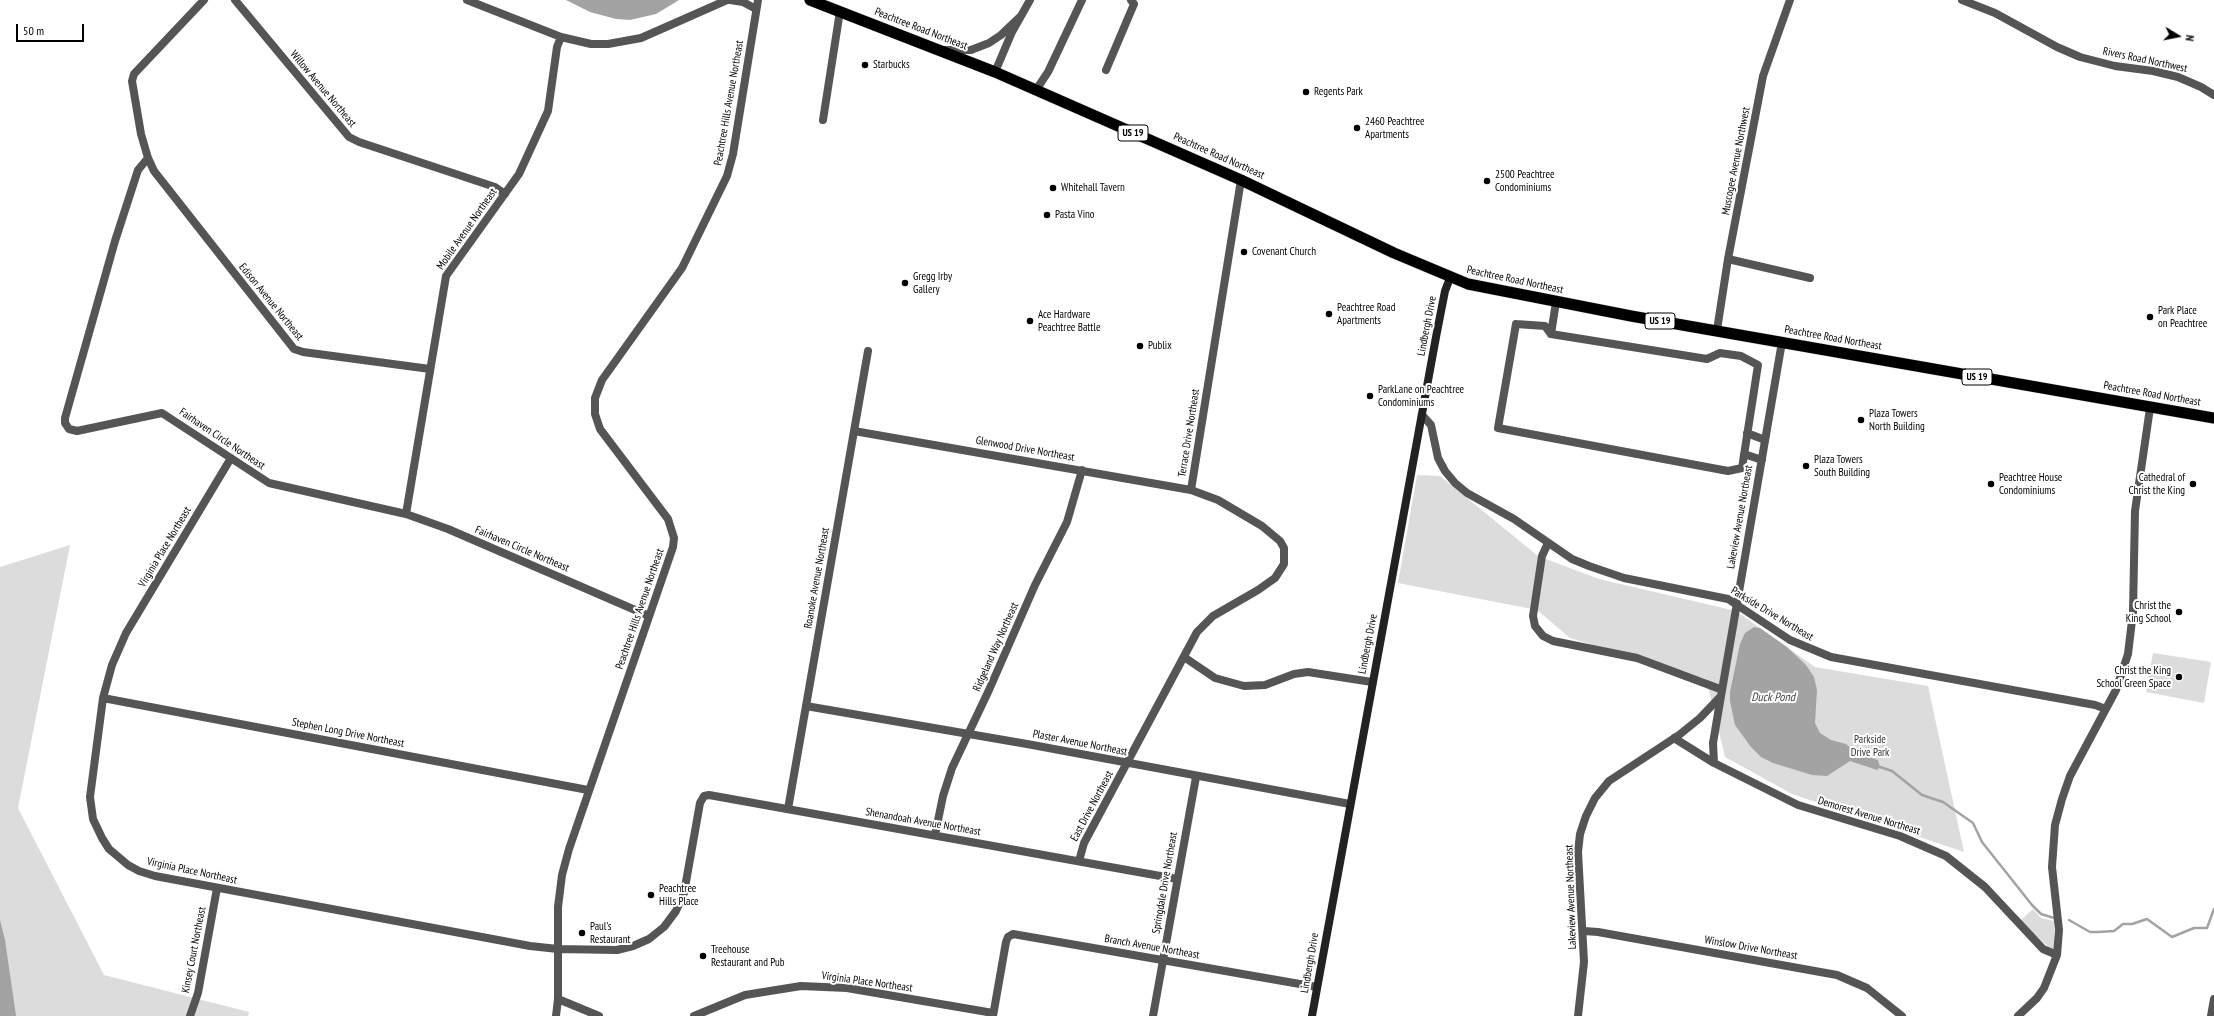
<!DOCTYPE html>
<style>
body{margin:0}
#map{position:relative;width:2214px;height:1016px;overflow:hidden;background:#fff;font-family:"PT Sans Narrow",sans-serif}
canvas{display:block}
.north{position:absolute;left:2158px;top:16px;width:40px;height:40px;-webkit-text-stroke:3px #fff;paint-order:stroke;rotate:100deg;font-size:11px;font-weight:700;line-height:16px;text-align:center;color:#000}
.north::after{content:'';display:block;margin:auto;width:14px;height:18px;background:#000;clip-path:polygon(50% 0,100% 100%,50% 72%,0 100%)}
.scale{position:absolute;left:16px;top:24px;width:68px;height:18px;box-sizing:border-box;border:2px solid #000;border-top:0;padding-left:5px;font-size:12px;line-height:14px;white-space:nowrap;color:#000;-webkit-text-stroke:3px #fff;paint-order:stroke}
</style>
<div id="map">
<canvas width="2214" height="1016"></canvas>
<div class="north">N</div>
<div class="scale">50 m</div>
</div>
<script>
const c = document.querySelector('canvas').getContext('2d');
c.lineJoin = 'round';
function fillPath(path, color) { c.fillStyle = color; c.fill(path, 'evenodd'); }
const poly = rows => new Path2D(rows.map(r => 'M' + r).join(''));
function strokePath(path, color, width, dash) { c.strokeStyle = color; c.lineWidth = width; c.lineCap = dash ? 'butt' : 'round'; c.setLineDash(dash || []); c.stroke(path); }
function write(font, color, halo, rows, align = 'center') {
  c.font = font + ' "PT Sans Narrow",sans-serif'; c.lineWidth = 4; c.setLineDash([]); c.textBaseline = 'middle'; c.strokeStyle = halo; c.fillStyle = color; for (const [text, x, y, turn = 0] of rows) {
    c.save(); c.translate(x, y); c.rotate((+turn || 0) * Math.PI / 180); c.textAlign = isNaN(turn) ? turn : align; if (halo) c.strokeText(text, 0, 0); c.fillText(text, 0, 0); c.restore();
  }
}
fillPath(poly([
 [1417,475,1440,476,1538,556,1599,579,1736,611,1815,667,1928,686,1964,852,1792,794,1725,757,1706,679,1570,638,1537,610,1398,583],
 [70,545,18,808,104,975,249,1012,248,1016,0,1016,0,567],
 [2153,653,2211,662,2204,703,2146,692],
 [2033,909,2041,918,2054,921,2054,952,2020,921]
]), '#dcdcdc');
fillPath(poly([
 [566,0,679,0,656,14,630,20,616,19,590,12],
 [1754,627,1760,628,1787,647,1806,665,1814,677,1817,690,1815,723,1820,733,1831,740,1846,744,1856,753,1878,760,1880,767,1877,770,1850,761,1827,776,1812,775,1773,763,1761,757,1751,747,1735,725,1730,701,1730,692,1740,644,1745,633],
 [0,920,5,940,16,1016,0,1016]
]), '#a3a3a3');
strokePath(poly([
 [1880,767,1892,771,1922,795,1943,802,1973,823,1982,842,2032,905,2041,914,2054,918],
 [2069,920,2090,932,2098,932,2114,931,2123,924,2132,924,2147,919,2172,937,2194,928,2207,928,2214,909]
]), '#a3a3a3', 2.5);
const trunk = poly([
 [810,0,995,72,1241,180,1394,253,1468,284,1631,316,2214,418]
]);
strokePath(trunk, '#dbdbdb', 12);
strokePath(poly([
 [204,0,134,74,132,81,141,134,148,158,154,171,294,349,303,352,430,369],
 [235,0,349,137,359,142,495,187,505,194],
 [467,0,561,37,591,44,608,44,641,38,727,0],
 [730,0,743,2,756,9],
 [1962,0,1995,13,2057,47,2080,57,2115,66,2153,71,2178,77,2201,87,2214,95],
 [943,50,971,50,989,43,1001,35,1021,16],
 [1106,70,1134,4,1131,0],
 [995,72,1012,32,1030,0],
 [1036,90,1048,72,1082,0],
 [823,120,840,11],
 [148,158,138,170,115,241,65,418,65,423,69,429,77,431,162,413,269,483,406,514,448,529,649,616],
 [1728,259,1810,278],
 [1516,324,1545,326,1551,334,1707,359,1720,353,1741,356,1758,365,1742,468,1728,471,1498,428,1516,324],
 [1717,330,1728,259,1763,76,1790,0],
 [1551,334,1556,302],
 [1422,415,1431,425,1438,458,1445,471,1455,483,1467,493,1514,519,1572,559,1589,566,1624,578,1728,599,1790,640,1831,657,2095,705,2106,709],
 [854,431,1191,490,1218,500,1262,526,1280,541,1284,548,1284,564,1275,578,1258,590,1213,616,1197,632,1084,843,1079,861],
 [1747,433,1765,440],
 [1744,454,1762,460],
 [231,458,126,633,112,665,103,698,90,797,93,819,102,838,109,849,128,865,139,871,155,876,530,946,558,949,617,950,633,946,649,939,664,927,676,911,684,893,700,803,704,796,709,795,1177,879],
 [1191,490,1241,180],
 [406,514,446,276,519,174,548,111,557,47,561,37],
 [1548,543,1542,556,1533,616,1535,626,1543,636,1553,641,1637,658,1720,689],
 [1184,657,1215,678,1244,686,1265,685,1294,674,1308,672,1372,682],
 [103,698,588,790],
 [806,706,1027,744,1350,804],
 [1674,738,1714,763,1798,805,1900,836,1946,856,1985,887,2043,949,2057,955],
 [1714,763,1713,743,1721,696],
 [788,809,868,351],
 [935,835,943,796,952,768,989,690,1035,585,1067,522,1082,470],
 [1584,931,1598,932,1837,975,1867,988,1902,1016],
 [558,999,599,1016],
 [190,1016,198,993,217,888],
 [556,1016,558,999,558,907,562,875,569,849,673,547,674,538,668,519,600,429,595,414,595,398,602,380,682,268,727,176,733,154,758,0],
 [694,1016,745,995,801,986,847,988,993,1013],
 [993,1016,1006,942,1008,937,1013,934,1317,987],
 [1153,1016,1196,777],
 [1578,1016,1584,962,1578,852,1580,834,1586,816,1595,798,1609,781,1679,735,1700,718,1721,696,1782,342],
 [2018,1016,2037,998,2044,988,2057,955,2059,930,2052,867,2055,825,2062,799,2070,776,2116,690,2128,654,2133,612,2135,511,2150,408],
 [2211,1016,2214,999]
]), '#555', 8);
strokePath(poly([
 [1312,1016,1436,337,1445,291,1450,278]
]), '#222', 8);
strokePath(trunk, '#000', 11);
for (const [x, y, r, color] of [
 [865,65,4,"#000"],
 [1306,92,4,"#000"],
 [1357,128,4,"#000"],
 [1487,181,4,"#000"],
 [1053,188,4,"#000"],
 [1047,215,4,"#000"],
 [1244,252,4,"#000"],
 [905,283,4,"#000"],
 [1329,314,4,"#000"],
 [2150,317,4,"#000"],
 [1030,321,4,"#000"],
 [1140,346,4,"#000"],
 [1370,396,4,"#000"],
 [1861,420,4,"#000"],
 [1806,466,4,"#000"],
 [1991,484,4,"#000"],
 [2193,484,4,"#000"],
 [2179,612,4,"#000"],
 [2179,677,4,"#000"],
 [651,895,4,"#000"],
 [582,933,4,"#000"],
 [703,956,4,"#000"]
]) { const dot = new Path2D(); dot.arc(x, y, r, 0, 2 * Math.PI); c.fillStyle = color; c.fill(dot); strokePath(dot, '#fff', 1.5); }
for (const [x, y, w] of [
 [1133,133,30],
 [1660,321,30],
 [1977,377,30]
]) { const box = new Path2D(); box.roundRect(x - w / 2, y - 8, w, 16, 3); c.fillStyle = '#fff'; c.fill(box); strokePath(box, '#000', 1); }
write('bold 10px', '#000', null, [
 ["US 19",1133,133],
 ["US 19",1660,321],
 ["US 19",1977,377]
]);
write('11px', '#000', '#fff', [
 ["Peachtree Road Northeast",921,29,21],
 ["Rivers Road Northwest",2145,60,12],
 ["Willow Avenue Northeast",323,89,50],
 ["Peachtree Hills Avenue Northeast",729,103,-80],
 ["Peachtree Road Northeast",1219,156,24],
 ["Muscogee Avenue Northwest",1736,161,-79],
 ["Mobile Avenue Northeast",467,229,-55],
 ["Peachtree Road Northeast",1515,280,12],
 ["Edison Avenue Northeast",271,302,51],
 ["Lindbergh Drive",1427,326,-79],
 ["Peachtree Road Northeast",1833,338,10],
 ["Peachtree Road Northeast",2152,394,10],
 ["Terrace Drive Northeast",1189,433,-81],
 ["Fairhaven Circle Northeast",222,439,34],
 ["Glenwood Drive Northeast",1025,449,10],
 ["Lakeview Avenue Northeast",1740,517,-80],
 ["Virginia Place Northeast",165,547,-59],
 ["Fairhaven Circle Northeast",522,549,23],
 ["Roanoke Avenue Northeast",817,578,-80],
 ["Peachtree Hills Avenue Northeast",640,609,-71],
 ["Parkside Drive Northeast",1772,614,31],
 ["Lindbergh Drive",1368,644,-79],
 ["Ridgeland Way Northeast",996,647,-66],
 ["Stephen Long Drive Northeast",348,733,11],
 ["Plaster Avenue Northeast",1080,743,11],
 ["East Drive Northeast",1092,806,-62],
 ["Demorest Avenue Northeast",1869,816,17],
 ["Shenandoah Avenue Northeast",923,822,10],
 ["Virginia Place Northeast",192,871,12],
 ["Springdale Drive Northeast",1165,883,-80],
 ["Lakeview Avenue Northeast",1571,897,-92],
 ["Branch Avenue Northeast",1152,947,10],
 ["Winslow Drive Northeast",1751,948,10],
 ["Kinsey Court Northeast",194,950,-79],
 ["Lindbergh Drive",1310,963,-80],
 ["Virginia Place Northeast",867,982,8]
]);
write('11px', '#000', '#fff', [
 ["Starbucks",873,65],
 ["Regents Park",1314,92],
 ["2460 Peachtree",1365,122],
 ["Apartments",1365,135],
 ["2500 Peachtree",1495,175],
 ["Condominiums",1495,188],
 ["Whitehall Tavern",1061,188],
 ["Pasta Vino",1055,215],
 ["Covenant Church",1252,252],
 ["Gregg Irby",913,277],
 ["Gallery",913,290],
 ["Peachtree Road",1337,308],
 ["Apartments",1337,321],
 ["Park Place",2158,311],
 ["on Peachtree",2158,324],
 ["Ace Hardware",1038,315],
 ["Peachtree Battle",1038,328],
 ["Publix",1148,346],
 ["ParkLane on Peachtree",1378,390],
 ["Condominiums",1378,403],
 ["Plaza Towers",1869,414],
 ["North Building",1869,427],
 ["Plaza Towers",1814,460],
 ["South Building",1814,473],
 ["Peachtree House",1999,478],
 ["Condominiums",1999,491],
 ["Cathedral of",2185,478,"right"],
 ["Christ the King",2185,491,"right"],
 ["Christ the",2171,606,"right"],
 ["King School",2171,619,"right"],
 ["Christ the King",2171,671,"right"],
 ["School Green Space",2171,684,"right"],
 ["Peachtree",659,889],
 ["Hills Place",659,902],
 ["Paul's",590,927],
 ["Restaurant",590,940],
 ["Treehouse",711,950],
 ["Restaurant and Pub",711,963]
], 'left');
write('11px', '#333', '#fff', [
 ["Parkside",1870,740],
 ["Drive Park",1870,753]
]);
write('italic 12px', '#444', '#fff', [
 ["Duck Pond",1773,698]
]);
</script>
